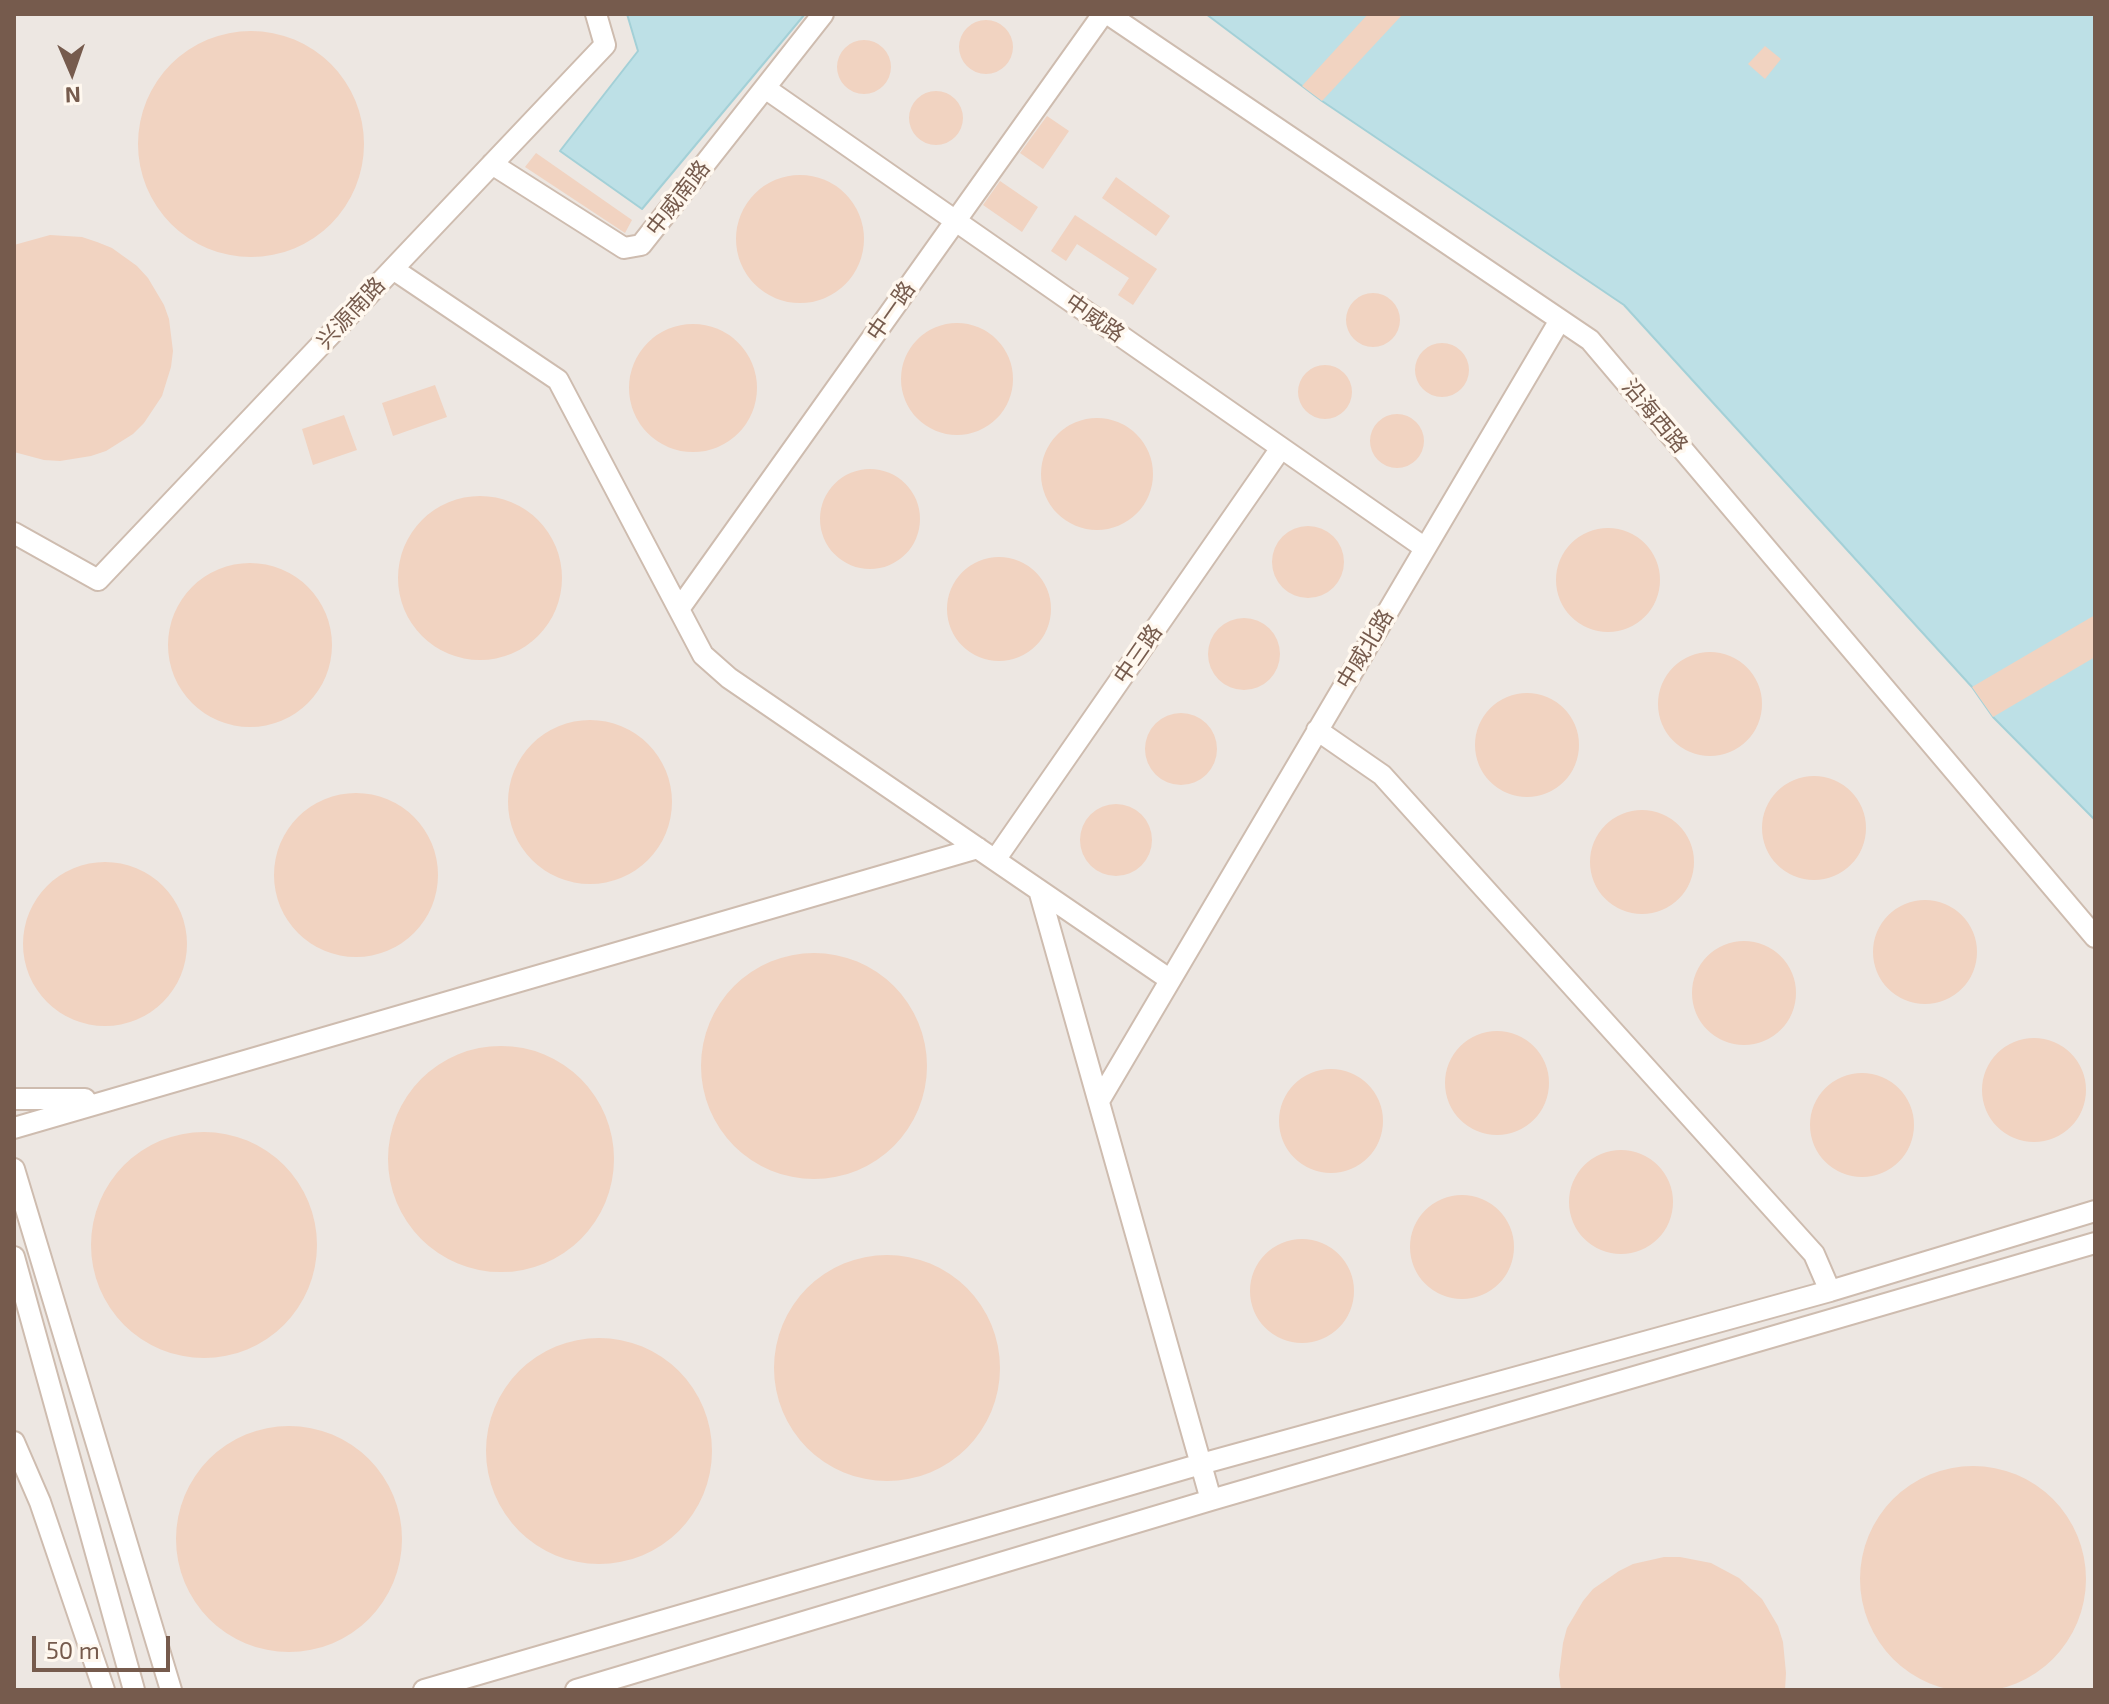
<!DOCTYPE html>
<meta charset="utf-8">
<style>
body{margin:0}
#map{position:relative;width:2109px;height:1704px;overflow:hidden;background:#fcf4e9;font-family:"Exo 2",sans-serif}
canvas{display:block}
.frame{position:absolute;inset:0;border:16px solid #765b4d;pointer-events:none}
.north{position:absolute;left:32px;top:32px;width:80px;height:80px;-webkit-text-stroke:6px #fff8ef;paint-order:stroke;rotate:178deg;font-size:22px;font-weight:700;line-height:32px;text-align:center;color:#765b4d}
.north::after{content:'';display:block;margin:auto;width:28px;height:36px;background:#765b4d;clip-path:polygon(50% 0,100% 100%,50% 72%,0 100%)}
.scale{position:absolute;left:32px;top:1636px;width:138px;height:36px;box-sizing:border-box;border:4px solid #765b4d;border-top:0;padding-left:10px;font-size:24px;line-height:28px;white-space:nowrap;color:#765b4d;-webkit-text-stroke:6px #fff8ef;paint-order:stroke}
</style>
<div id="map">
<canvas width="2109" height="1704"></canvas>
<div class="frame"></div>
<div class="north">N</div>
<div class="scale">50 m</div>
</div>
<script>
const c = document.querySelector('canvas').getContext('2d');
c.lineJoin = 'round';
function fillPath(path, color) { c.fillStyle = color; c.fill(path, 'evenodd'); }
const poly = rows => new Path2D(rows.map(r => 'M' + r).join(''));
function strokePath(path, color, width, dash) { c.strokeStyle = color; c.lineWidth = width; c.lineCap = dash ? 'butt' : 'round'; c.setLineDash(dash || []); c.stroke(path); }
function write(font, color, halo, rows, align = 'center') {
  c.font = font + ' "Exo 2","Noto Sans SC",sans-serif'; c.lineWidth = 7; c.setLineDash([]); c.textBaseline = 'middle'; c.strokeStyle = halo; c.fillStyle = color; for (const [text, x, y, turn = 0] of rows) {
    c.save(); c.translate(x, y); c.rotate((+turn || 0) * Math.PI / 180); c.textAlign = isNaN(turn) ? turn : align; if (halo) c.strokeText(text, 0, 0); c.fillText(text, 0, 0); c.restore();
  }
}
fillPath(poly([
 [14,14,1206,14,1322,101,1624,305,1972,687,1993,717,2095,820,2095,1690,16,1690]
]), '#ede7e2');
const water = poly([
 [627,14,805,14,642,209,560,151,638,51,627,14],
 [1206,14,2095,14,2095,820,1993,717,1972,687,1624,305,1322,101,1206,14]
]);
fillPath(water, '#bde0e6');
strokePath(water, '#a3d0d7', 2);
fillPath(poly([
 [1368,14,1403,14,1322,101,1302,86],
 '959 47a27 27 0 1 1 54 0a27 27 0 1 1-54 0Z',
 '138 144a113 113 0 1 1 226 0a113 113 0 1 1-226 0Z',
 '837 67a27 27 0 1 1 54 0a27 27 0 1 1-54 0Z',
 [1765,46,1781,59,1765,79,1748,64],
 '909 118a27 27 0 1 1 54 0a27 27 0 1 1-54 0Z',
 [1047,116,1069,131,1043,169,1020,153],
 [536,153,632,220,625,233,525,167],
 '736 239a64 64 0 1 1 128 0a64 64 0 1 1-128 0Z',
 [1116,177,1170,216,1156,236,1102,198],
 [1000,181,1038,207,1022,232,983,205],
 [1075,215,1157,269,1133,305,1118,295,1129,278,1077,244,1066,261,1051,251],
 [50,235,82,237,97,242,112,248,137,266,148,278,164,305,169,319,173,351,171,367,162,396,144,423,133,434,106,451,91,456,60,461,44,460,14,452,14,245],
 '1346 320a27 27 0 1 1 54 0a27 27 0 1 1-54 0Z',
 '901 379a56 56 0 1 1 112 0a56 56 0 1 1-112 0Z',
 '629 388a64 64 0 1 1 128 0a64 64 0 1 1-128 0Z',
 '1415 370a27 27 0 1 1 54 0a27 27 0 1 1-54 0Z',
 '1298 392a27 27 0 1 1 54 0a27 27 0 1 1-54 0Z',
 [435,385,447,417,393,436,382,403],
 '1370 441a27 27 0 1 1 54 0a27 27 0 1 1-54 0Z',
 [344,415,357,450,313,465,302,429],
 '1041 474a56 56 0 1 1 112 0a56 56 0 1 1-112 0Z',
 '820 519a50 50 0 1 1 100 0a50 50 0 1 1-100 0Z',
 '398 578a82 82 0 1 1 164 0a82 82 0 1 1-164 0Z',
 '1272 562a36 36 0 1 1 72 0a36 36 0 1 1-72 0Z',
 '1556 580a52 52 0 1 1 104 0a52 52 0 1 1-104 0Z',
 '947 609a52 52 0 1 1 104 0a52 52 0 1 1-104 0Z',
 '168 645a82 82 0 1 1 164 0a82 82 0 1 1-164 0Z',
 [2095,615,2095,657,1993,717,1972,687],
 '1208 654a36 36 0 1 1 72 0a36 36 0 1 1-72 0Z',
 '1658 704a52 52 0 1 1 104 0a52 52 0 1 1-104 0Z',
 '1475 745a52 52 0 1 1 104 0a52 52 0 1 1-104 0Z',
 '1145 749a36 36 0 1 1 72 0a36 36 0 1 1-72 0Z',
 '508 802a82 82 0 1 1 164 0a82 82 0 1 1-164 0Z',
 '1762 828a52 52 0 1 1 104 0a52 52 0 1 1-104 0Z',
 '274 875a82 82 0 1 1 164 0a82 82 0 1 1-164 0Z',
 '1080 840a36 36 0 1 1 72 0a36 36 0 1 1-72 0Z',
 '1590 862a52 52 0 1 1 104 0a52 52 0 1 1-104 0Z',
 '23 944a82 82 0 1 1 164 0a82 82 0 1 1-164 0Z',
 '1873 952a52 52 0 1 1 104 0a52 52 0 1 1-104 0Z',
 '1692 993a52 52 0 1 1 104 0a52 52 0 1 1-104 0Z',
 '701 1066a113 113 0 1 1 226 0a113 113 0 1 1-226 0Z',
 '1445 1083a52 52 0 1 1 104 0a52 52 0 1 1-104 0Z',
 '1982 1090a52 52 0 1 1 104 0a52 52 0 1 1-104 0Z',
 '388 1159a113 113 0 1 1 226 0a113 113 0 1 1-226 0Z',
 '1279 1121a52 52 0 1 1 104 0a52 52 0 1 1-104 0Z',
 '1810 1125a52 52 0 1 1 104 0a52 52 0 1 1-104 0Z',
 '91 1245a113 113 0 1 1 226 0a113 113 0 1 1-226 0Z',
 '1569 1202a52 52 0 1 1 104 0a52 52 0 1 1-104 0Z',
 '1410 1247a52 52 0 1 1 104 0a52 52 0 1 1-104 0Z',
 '1250 1291a52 52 0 1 1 104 0a52 52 0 1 1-104 0Z',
 '774 1368a113 113 0 1 1 226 0a113 113 0 1 1-226 0Z',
 '486 1451a113 113 0 1 1 226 0a113 113 0 1 1-226 0Z',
 '176 1539a113 113 0 1 1 226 0a113 113 0 1 1-226 0Z',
 '1860 1579a113 113 0 1 1 226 0a113 113 0 1 1-226 0Z',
 [1664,1557,1680,1557,1711,1563,1739,1578,1762,1599,1778,1626,1783,1642,1786,1673,1785,1690,1561,1690,1559,1675,1563,1643,1567,1628,1583,1601,1593,1589,1619,1571,1633,1564]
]), '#f1d3c1');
const minor = poly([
 [1108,14,1590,340,2095,937],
 [765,88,1425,548],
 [492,164,624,248,641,245,823,14],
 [393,269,558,380,703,655,729,678,1169,979],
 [14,533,98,580,605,45,596,14],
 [679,609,1103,14],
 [1317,730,1382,775,1814,1254,1830,1291,2095,1211],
 [995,860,1281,448],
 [1039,890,1211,1500],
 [14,1099,85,1099],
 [1099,1101,1560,320],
 [14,1128,978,848],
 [14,1169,171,1690],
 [14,1257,134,1690],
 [14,1442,40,1502,104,1690],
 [424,1690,1201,1464,1830,1291],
 [576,1690,1211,1500,2095,1243]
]);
strokePath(minor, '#cebcaf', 24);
strokePath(minor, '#fff', 20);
write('22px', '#765b4d', '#fff8ef', [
 ["中威南路",678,198,-52],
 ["中一路",891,311,-55],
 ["兴源南路",351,313,-47],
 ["中威路",1095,318,35],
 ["沿海西路",1655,416,50],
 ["中威北路",1365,649,-59],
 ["中三路",1138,654,-55]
]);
</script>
